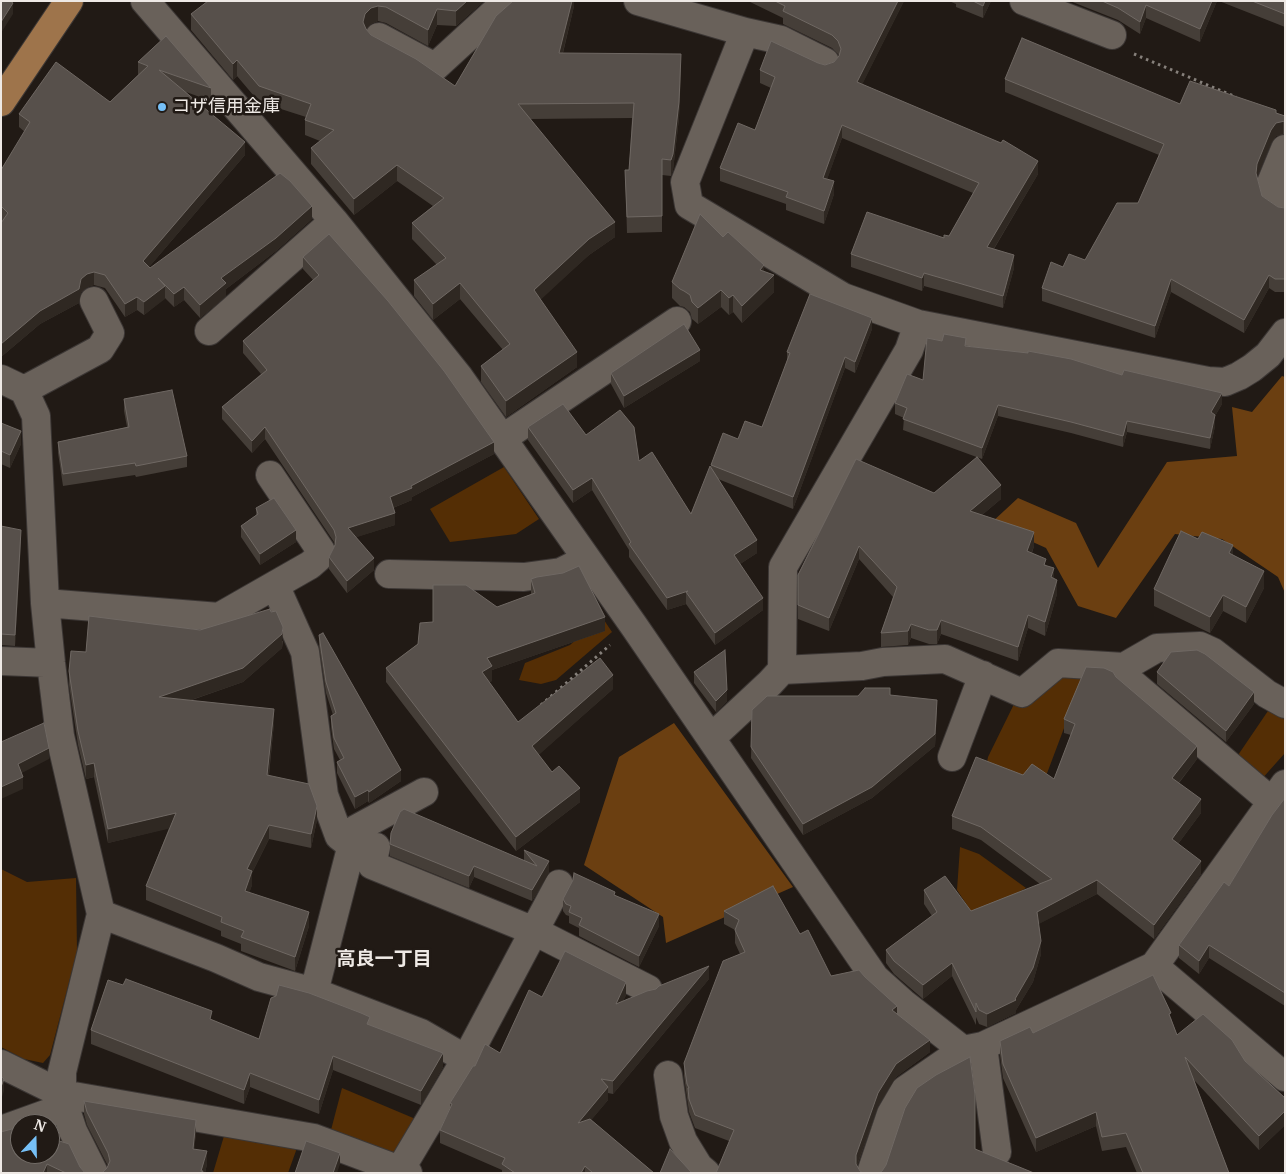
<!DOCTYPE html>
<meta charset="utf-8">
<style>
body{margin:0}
#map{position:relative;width:1286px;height:1174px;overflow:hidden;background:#211a15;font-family:Merriweather,serif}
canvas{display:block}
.frame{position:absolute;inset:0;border:2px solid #eee9e5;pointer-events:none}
.north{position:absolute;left:10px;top:1114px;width:50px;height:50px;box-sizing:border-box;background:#211a15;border:1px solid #736d68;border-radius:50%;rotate:21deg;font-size:14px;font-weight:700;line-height:20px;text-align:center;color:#eee9e5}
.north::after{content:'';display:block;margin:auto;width:18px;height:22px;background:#76c0f7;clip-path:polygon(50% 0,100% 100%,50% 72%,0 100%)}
</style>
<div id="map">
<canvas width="1286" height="1174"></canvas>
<div class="frame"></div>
<div class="north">N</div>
</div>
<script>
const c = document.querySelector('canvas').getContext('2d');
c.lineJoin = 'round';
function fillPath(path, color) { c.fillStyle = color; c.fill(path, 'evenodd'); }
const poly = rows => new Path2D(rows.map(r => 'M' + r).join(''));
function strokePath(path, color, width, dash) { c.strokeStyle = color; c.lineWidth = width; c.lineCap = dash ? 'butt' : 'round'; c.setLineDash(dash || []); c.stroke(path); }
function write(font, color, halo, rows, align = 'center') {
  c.font = font + ' Merriweather,"Noto Sans JP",serif'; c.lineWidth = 5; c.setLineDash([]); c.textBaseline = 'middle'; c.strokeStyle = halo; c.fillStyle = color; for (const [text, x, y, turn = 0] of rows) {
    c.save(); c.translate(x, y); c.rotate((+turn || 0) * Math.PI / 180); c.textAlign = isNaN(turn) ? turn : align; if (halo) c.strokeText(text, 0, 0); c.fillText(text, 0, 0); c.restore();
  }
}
fillPath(poly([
 [504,467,539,519,516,534,450,542,430,509],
 [602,617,612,632,556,680,541,684,519,680,525,663,570,645],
 [1064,673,1084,675,1046,776,1022,781,986,768,988,757,1016,700],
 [1270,708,1285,720,1285,753,1260,781,1234,761],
 [960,847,979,854,1026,888,975,917,957,890],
 [1,869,27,882,76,878,77,952,50,1055,43,1063,24,1059,1,1047],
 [342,1088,418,1120,397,1155,331,1130],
 [224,1136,297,1148,288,1173,213,1173]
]), '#542e05');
fillPath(poly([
 [1282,376,1285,377,1285,593,1278,577,1222,539,1175,534,1116,618,1078,606,1046,548,991,523,1018,498,1076,523,1098,568,1167,462,1237,456,1232,407,1252,412],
 [674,723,793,887,666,943,663,917,584,865,619,757]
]), '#6b3f11');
const minor = poly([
 [145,1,334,221,459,377,634,626,875,978,903,1003,963,1050],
 [638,1,745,32,685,182,689,205,843,297,918,324,1208,381,1225,382,1239,376,1252,368,1268,355,1285,333],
 [1024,1,1112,35],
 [745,32,781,40,825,62],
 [379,37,435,67,507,1],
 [1285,149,1271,183,1274,200,1285,206],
 [209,331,334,221],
 [1,379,24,390,36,416,45,603,51,663,60,736,101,914,62,1072,62,1094,65,1107,73,1131,94,1173],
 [24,390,100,349,110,333,94,301],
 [503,438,677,321],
 [389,574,524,577,561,572,587,559],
 [275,585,305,652,324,795,339,836,352,846],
 [45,603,219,617,310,565,318,558,321,551,270,475],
 [1,661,51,663],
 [1124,667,1126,678,1271,801],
 [782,670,862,666,883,662,945,659,1022,693,1058,663,1124,667,1157,648,1200,646,1213,652,1267,694,1285,704],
 [711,738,770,683,782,670,783,567,909,350,918,324],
 [952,757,983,675],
 [376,847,372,865,534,931,648,989],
 [101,914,216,958,259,977,314,992,421,1033,466,1059],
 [1154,966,1285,1077],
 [314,992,356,829,424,792],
 [983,1046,997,1152],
 [1,1064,62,1094,314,1138,408,1173],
 [668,1075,674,1116,683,1141,699,1167,706,1173],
 [1,1130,65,1107],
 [400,1170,466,1059,559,884],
 [871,1173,891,1114,905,1090,963,1050,983,1046,1154,966,1285,784]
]);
const major = poly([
 [1,102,69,1]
]);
strokePath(minor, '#3c3735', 30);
strokePath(major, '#3c3735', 30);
strokePath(poly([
 [1134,54,1236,97],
 [541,705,610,645]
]), '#86807b', 3, [2.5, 4]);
strokePath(minor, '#69615a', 28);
strokePath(major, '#9e744b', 28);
fillPath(poly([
 [208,1,484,1,456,26,437,25,428,46,386,23,378,21,371,24,366,29,371,35,455,86,574,1,574,6,563,53,681,70,679,118,673,170,671,176,662,175,662,232,627,233,625,170,629,170,632,118,531,119,615,237,589,255,540,299,577,367,506,417,481,382,481,366,503,350,460,299,433,320,414,296,414,280,437,265,412,239,412,223,433,206,397,181,354,215,311,164,311,148,320,141,305,135,305,120,306,117,259,102,237,76,233,80,191,30,191,14],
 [748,1,904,1,862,84,1038,174,994,249,1014,268,1003,308,924,286,922,291,851,267,851,254,949,236,973,193,842,138,827,179,834,194,824,224,786,210,786,204,720,181,720,168,755,130,771,88,760,83,760,70,818,63,825,65,834,62,839,56,838,54,832,48,783,24,783,18],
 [949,1,991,1,983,18,956,7,956,4],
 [1070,1,1217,1,1200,42,1146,18,1140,34,1118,20],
 [1219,1,1285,1,1285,27],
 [138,62,211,88,211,101,186,92,245,155,149,267,150,268,312,219,276,251,226,289,226,296,200,318,184,300,174,307,165,298,144,315,137,310,125,317,105,288,94,285,87,287,81,292,79,303,40,324,1,357,1,223,3,221,1,219,1,170,25,132,19,127,19,114,110,102,138,75],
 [1005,79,1180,104,1276,113,1285,116,1285,134,1276,136,1271,143,1257,177,1262,196,1278,207,1285,208,1285,292,1275,292,1269,288,1244,333,1171,292,1155,338,1042,301,1042,288,1063,267,1085,260,1138,203,1159,155,1005,92],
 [723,237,764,271,774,292,742,323,733,312,729,315,721,307,698,324,692,319,690,312,684,307,680,306,672,298,672,282],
 [303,257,494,454,412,497,412,500,393,508,395,525,356,537,374,570,347,593,329,569,329,557,335,545,334,542,265,439,252,453,222,419,222,407,261,374,243,353,243,341,313,280,303,269],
 [872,329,855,373,845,368,793,509,718,479,757,553,740,564,763,610,715,645,686,604,667,610,629,557,629,550,592,490,573,503,528,440,528,427,586,435,639,461,691,514,711,467,711,465,738,439,762,427,787,361,787,352],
 [942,341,1122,375,1222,404,1215,416,1215,426,1210,449,1127,432,1123,447,1071,433,998,416,982,459,903,430,904,418,895,414,895,403,923,380],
 [700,361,624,408,611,384,611,373],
 [124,399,187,456,187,467,136,477,135,475,63,486,58,453,58,442,127,427,124,411],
 [1,423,21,444,10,468,1,464],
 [934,493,1001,499,982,515,1034,546,1032,553,1046,565,1054,579,1057,594,1045,636,1028,628,1018,661,941,634,937,644,929,644,911,638,908,645,881,647,881,633,893,597,859,559,829,631,798,619,798,575],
 [256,508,296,542,260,565,241,537,241,526,256,515],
 [1,526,21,542,15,646,1,645],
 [1233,555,1264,588,1246,623,1223,611,1210,633,1154,606,1154,589],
 [531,579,605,631,492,670,492,681,489,682,518,722,613,689,538,755,552,772,580,802,516,851,386,682,386,668,418,644,433,622,497,607,531,595],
 [200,630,283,641,282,648,243,682,189,701,274,723,269,775,317,820,311,848,269,839,252,873,252,885,249,893,309,926,295,971,241,951,241,944,221,936,221,931,146,900,146,886,169,828,108,843,94,777,86,779,78,745,69,685,69,671,86,652],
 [319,635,401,781,369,803,368,801,355,809,337,773,337,762,340,760,334,749,331,727,331,716,333,715,326,693,319,646],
 [694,672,727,701,716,712,694,683],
 [1157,672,1254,704,1226,742,1157,684],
 [1116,677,1197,759,1179,783,1201,813,1178,844,1201,874,1154,939,1097,894,1038,924,1041,954,1033,982,1016,1010,1016,1013,987,1027,979,1024,976,1017,976,1025,952,976,923,999,894,974,886,963,886,950,932,916,924,904,924,890,971,911,1040,884,981,840,952,829,952,816,1023,775,1054,779,1071,735,1064,733,1064,719],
 [890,695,937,711,935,746,872,798,803,835,751,758,752,710,858,696],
 [1285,798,1285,1006,1209,958,1199,974,1179,958,1179,945,1229,886],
 [390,844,524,860,524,850,549,873,532,901,474,877,469,888,390,856],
 [615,895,659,926,639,967,579,936,579,928,569,923,569,916,566,915,563,911,563,899],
 [724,911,800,934,831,976,865,977,930,1052,896,1077,878,1106,857,1166,860,1171,729,1141,695,1128,689,1112,684,1076,684,1063,740,954,735,943,735,930,724,924],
 [709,979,613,1094,608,1093,608,1100,591,1120,654,1173,502,1173,502,1170,440,1143,440,1130,450,1108,450,1103,475,1066,500,1053,542,997,626,995,623,1001],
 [123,985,212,1020,259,1039,370,1025,443,1067,421,1105,333,1070,319,1114,250,1087,244,1104,91,1044,91,1030],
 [1171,1018,1177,1035,1245,1061,1285,1098,1285,1125,1259,1150,1194,1080,1229,1173,1137,1173,1126,1147,1102,1151,1096,1126,1036,1152,1003,1078,1000,1055,1000,1041,1033,1033],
 [84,1101,196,1133,194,1149,207,1164,205,1173,102,1173,107,1168,108,1166,87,1125,84,1114],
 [1,1132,80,1167,85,1173,1,1173]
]), '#453e38');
fillPath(poly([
 [467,1,484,1,456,26,456,11],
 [572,1,574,1,574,6,559,68,559,53],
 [898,1,904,1,857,95,857,82],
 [985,1,991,1,983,18,983,6],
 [1212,1,1217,1,1200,42,1200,29],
 [13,3,13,14,1,33,1,22],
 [1146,5,1146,18,1140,34,1140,22],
 [378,6,378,21,371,24,365,30,363,22,365,14,371,8],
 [437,9,437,25,428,46,428,30],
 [681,54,679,118,673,170,671,176,671,160],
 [237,60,237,76,233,80,233,64],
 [1276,110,1276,123,1283,121,1283,134,1276,136,1271,143,1257,177,1256,173,1257,164,1271,130],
 [842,125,842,138,823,191,823,178],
 [245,142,245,155,143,274,143,261],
 [1038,161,1038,174,987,260,987,247],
 [397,165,397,181,354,215,354,199],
 [834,181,834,194,824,224,824,211],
 [312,206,312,219,276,251,226,289,226,296,200,318,200,305,221,278],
 [615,222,615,237,589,255,534,306,534,290,589,239],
 [1014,255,1014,268,1003,308,1003,296],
 [764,265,764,282,760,270],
 [94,272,94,285,87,287,81,292,79,303,40,324,1,357,1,344,40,311,87,274],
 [924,273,924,286,922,291,922,278],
 [774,275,774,292,742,323,742,306],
 [1269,275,1269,288,1244,333,1244,320],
 [1171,279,1171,292,1155,338,1155,326],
 [460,283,460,299,433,320,433,304],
 [165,286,165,299,144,315,144,302],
 [184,287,184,300,174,307,174,294],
 [721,290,721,307,698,324,698,308],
 [733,295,733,312,729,315,729,298],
 [137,297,137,310,125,317,125,304],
 [872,318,872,329,855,373,855,362],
 [700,350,700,361,624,408,624,396],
 [577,352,577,367,506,417,506,401],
 [845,357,845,368,793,509,793,497],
 [1222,393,1222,404,1215,416,1215,426,1210,449,1211,412],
 [998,405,998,416,982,459,982,448],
 [1127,421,1127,432,1123,447,1123,436],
 [265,427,265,439,252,453,252,441],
 [21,431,21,444,10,468,10,455],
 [494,442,494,454,412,497,412,500,390,509,390,497],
 [592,478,592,490,573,503,573,490],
 [1001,485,1001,499,970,525,970,511],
 [395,513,395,525,348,540,348,528],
 [21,530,21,542,15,646,15,635],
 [296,530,296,542,260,565,260,554],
 [1034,532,1034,546,1027,565,1027,551],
 [757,540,757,553,734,568,734,555],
 [1233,545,1233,562,1229,553],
 [859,546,859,559,829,631,829,618],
 [374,558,374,570,347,593,347,581],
 [1054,568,1054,582,1051,577],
 [1264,571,1264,588,1246,623,1246,607],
 [1057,580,1057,594,1045,636,1045,622],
 [688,591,686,592,686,604,667,610,667,598],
 [1223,595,1223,611,1210,633,1210,617],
 [763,598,763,610,715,645,715,633],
 [1028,615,1028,628,1018,661,1018,647],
 [605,617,605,631,492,670,492,681,482,686,482,672,487,658],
 [941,620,941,634,937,644,937,630],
 [911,624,911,638,908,645,908,631],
 [283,627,282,648,243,682,159,711,159,697],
 [613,675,613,689,532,761,532,746],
 [727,690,727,701,716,712,716,701],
 [1254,692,1254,704,1226,742,1226,731],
 [937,700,935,746,872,798,803,835,803,824],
 [274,709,274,723,267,789,267,775],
 [1197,746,1197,759,1172,791,1172,778],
 [49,748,49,759,18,775,18,764],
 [94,763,94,777,86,779,86,765],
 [401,770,401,781,369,803,369,792],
 [23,777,23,789,1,799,1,787],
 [580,788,580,802,516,851,516,837],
 [368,790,368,801,355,809,355,797],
 [1201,799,1201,813,1172,852,1172,839],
 [317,806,317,820,311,848,311,834],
 [176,813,176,827,108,843,108,829],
 [269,825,269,839,252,873,252,885,245,905,245,891,247,869],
 [549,861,549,873,532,901,532,890],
 [1201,861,1201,874,1154,939,1154,925],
 [474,866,474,877,469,888,469,876],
 [1097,880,1097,894,1037,925,1037,912],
 [309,912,309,926,295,971,295,957],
 [659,914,659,926,639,967,639,956],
 [1041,941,1041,954,1033,982,1016,1010,1016,1013,987,1027,987,1014,1015,999],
 [1209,945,1209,958,1199,974,1199,961],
 [952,963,952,976,923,999,923,985],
 [709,966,709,979,613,1094,613,1081],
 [626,982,626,995,616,1017,616,1004],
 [897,1006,897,1018,892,1010],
 [930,1040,930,1052,896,1077,878,1106,856,1168,856,1155,878,1093,896,1064],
 [443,1053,443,1067,421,1105,421,1091],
 [333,1056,333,1070,319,1114,319,1100],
 [250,1073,250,1087,244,1104,244,1090],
 [4,1079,4,1091,1,1100,1,1087],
 [608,1087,608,1100,578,1136,578,1123],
 [1285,1111,1285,1125,1259,1150,1259,1136],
 [1096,1112,1096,1126,1036,1152,1036,1138],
 [196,1120,196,1133,193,1162,193,1149],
 [207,1151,207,1164,205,1173,201,1173],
 [340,1153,340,1164,337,1173,333,1173],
 [47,1164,47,1173,43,1173],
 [585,1166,585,1173,581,1173]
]), '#2f2822');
const building = poly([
 [1,1,10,1,13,3,1,22,1,1],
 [208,1,467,1,456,11,437,9,428,30,386,7,378,6,371,8,365,14,363,22,366,29,371,35,416,59,455,86,496,16,513,1,572,1,559,53,681,54,679,102,673,154,671,160,662,159,662,216,627,217,625,170,629,170,634,103,518,104,615,222,589,239,534,290,577,352,506,401,481,366,510,344,460,283,433,304,414,280,446,258,412,223,444,198,397,165,354,199,311,148,334,130,305,120,311,104,259,86,237,60,233,64,191,14,208,1],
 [775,1,898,1,857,82,1001,143,1003,140,1038,161,987,247,1014,255,1003,296,924,273,922,278,851,254,867,212,944,238,944,235,949,236,979,183,842,125,823,178,834,181,824,211,786,197,788,192,720,168,738,123,755,130,775,77,760,70,771,41,818,63,825,65,834,62,839,56,841,49,838,41,832,35,783,11,785,6,775,1],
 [973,1,985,1,983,6,973,1],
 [1102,1,1212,1,1200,29,1146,5,1140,22,1118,8,1102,1],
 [1252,1,1285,1,1285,14,1252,1],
 [166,36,211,88,159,70,245,142,143,261,150,268,280,173,290,181,312,206,276,238,221,278,226,283,200,305,184,287,174,294,158,278,165,286,144,302,137,297,125,304,105,275,94,272,87,274,81,279,79,289,40,311,1,344,1,223,8,213,1,206,1,170,30,122,19,114,56,62,110,102,148,66,138,62,166,36],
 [1022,38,1180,104,1190,81,1276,110,1276,113,1285,116,1285,121,1276,123,1271,130,1257,164,1256,173,1262,196,1278,207,1285,208,1285,279,1275,279,1269,275,1244,320,1171,279,1155,326,1042,288,1051,262,1063,267,1069,254,1085,260,1117,203,1138,203,1164,144,1005,79,1022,38],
 [700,214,723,237,728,232,764,265,760,270,774,275,742,306,733,295,729,298,721,290,698,308,692,302,690,295,684,291,680,289,672,282,700,214],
 [329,234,388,301,444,371,494,442,411,486,412,488,390,497,395,513,348,528,374,558,347,581,329,557,335,545,336,537,334,530,265,427,252,441,222,407,267,370,243,341,319,275,303,257,329,234],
 [810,294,872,318,855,362,845,357,793,497,711,465,723,433,738,439,745,421,762,427,790,353,787,352,810,294],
 [684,324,700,350,624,396,611,373,684,324],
 [944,334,966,338,965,346,1028,353,1028,351,1071,359,1122,375,1124,370,1222,393,1211,412,1215,415,1210,438,1127,421,1123,436,1071,422,998,405,982,448,903,419,907,408,895,403,907,374,923,380,927,338,942,341,944,334],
 [172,390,187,456,136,466,135,463,63,474,58,442,129,427,124,399,172,390],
 [563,404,586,435,620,410,634,427,639,461,652,452,691,514,710,466,757,540,734,555,763,598,715,633,686,592,688,591,667,598,629,544,631,542,592,478,573,490,528,427,563,404],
 [1,423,21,431,10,455,1,451,1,423],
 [977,457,1001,485,970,511,1034,532,1027,551,1046,559,1044,565,1054,568,1051,577,1057,580,1045,622,1028,615,1018,647,941,620,937,630,929,630,911,624,908,631,881,633,897,587,859,546,829,618,798,605,798,575,856,459,934,493,977,457],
 [274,498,296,530,260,554,241,526,258,514,256,508,274,498],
 [1,526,21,530,15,635,1,634,1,526],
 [1181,531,1198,539,1202,532,1233,545,1229,553,1264,571,1246,607,1223,595,1210,617,1154,589,1181,531],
 [579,566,605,617,487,658,492,666,482,672,518,722,600,658,613,675,532,746,552,772,559,766,580,788,516,837,386,668,418,644,420,623,433,622,433,585,466,585,497,607,535,593,531,579,537,577,563,573,579,566],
 [270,609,271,612,276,611,283,627,282,634,243,668,159,697,274,709,267,775,309,784,317,806,311,834,269,825,247,869,252,871,245,891,309,912,295,957,241,937,244,931,221,922,222,917,146,886,176,813,108,829,94,763,86,765,78,731,69,671,71,651,86,652,89,616,200,630,270,609],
 [323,633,401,770,369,792,368,790,355,797,337,762,344,758,334,738,331,716,336,713,326,682,319,635,323,633],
 [725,650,727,690,716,701,694,672,725,650],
 [1197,650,1205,654,1254,692,1226,731,1157,672,1171,652,1197,650],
 [1086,667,1104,668,1113,672,1116,677,1197,746,1172,778,1201,799,1172,839,1201,861,1154,925,1097,880,1037,912,1041,941,1033,968,1015,999,1016,1000,987,1014,979,1010,976,1003,976,1012,952,963,923,985,894,961,886,950,937,912,924,890,945,876,971,911,1052,879,981,827,952,816,976,757,1023,775,1032,764,1054,779,1075,724,1064,719,1086,667],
 [865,688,890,688,890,695,937,700,935,734,872,787,803,824,751,747,752,710,767,696,858,696,865,688],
 [44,723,49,748,18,764,23,777,1,787,1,742,44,723],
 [1285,798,1285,993,1209,945,1199,961,1179,945,1224,882,1229,886,1272,815,1285,798],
 [404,809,537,866,524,850,549,861,532,890,474,866,469,876,390,844,391,833,400,812,404,809],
 [574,873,615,892,614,895,659,914,639,956,579,925,582,918,569,912,571,906,566,904,563,899,573,880,574,873],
 [773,886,800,934,808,930,831,976,859,970,865,977,897,1006,892,1010,930,1040,896,1064,878,1093,856,1155,856,1164,860,1171,863,1173,716,1173,734,1130,695,1115,689,1099,688,1088,689,1088,687,1084,684,1063,723,961,745,952,735,930,739,920,724,911,773,886],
 [565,951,626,982,616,1004,647,991,656,989,659,986,709,966,613,1081,601,1079,608,1087,578,1123,590,1119,654,1173,593,1173,585,1166,581,1173,515,1173,502,1164,505,1158,440,1130,452,1104,450,1103,473,1066,475,1066,485,1044,500,1053,529,990,542,997,565,951],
 [1153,975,1171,1013,1169,1014,1177,1035,1203,1014,1232,1040,1245,1061,1285,1098,1285,1111,1259,1136,1185,1057,1229,1173,1143,1173,1126,1133,1102,1137,1096,1112,1036,1138,1003,1064,1000,1041,1030,1027,1033,1033,1153,975],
 [126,979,212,1011,210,1019,259,1039,271,998,276,996,279,985,309,993,361,1013,370,1017,367,1024,443,1053,421,1091,333,1056,319,1100,250,1073,244,1090,91,1030,108,980,123,985,126,979],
 [970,1057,975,1094,975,1149,1034,1173,879,1173,882,1171,886,1165,905,1108,917,1088,936,1075,970,1057],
 [1,1076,4,1079,1,1087,1,1076],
 [84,1101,196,1120,193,1149,207,1151,201,1171,203,1171,202,1173,102,1173,107,1168,110,1161,108,1153,87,1112,84,1101],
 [19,1127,20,1128,20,1154,50,1154,50,1138,69,1144,80,1167,85,1173,66,1173,47,1164,43,1173,1,1173,1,1132,19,1127],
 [306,1141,340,1153,333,1173,295,1173,306,1141],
 [670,1149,692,1173,660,1173,670,1149]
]);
fillPath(building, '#57504b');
strokePath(building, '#6f6863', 1);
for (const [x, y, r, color] of [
 [162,107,5,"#76c0f7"]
]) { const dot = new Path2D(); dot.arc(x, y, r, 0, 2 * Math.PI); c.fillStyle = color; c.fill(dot); strokePath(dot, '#211a15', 2); }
write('18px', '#eee9e5', '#211a15', [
 ["コザ信用金庫",172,107]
], 'left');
write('bold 19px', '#eee9e5', '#211a15', [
 ["高良一丁目",384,960]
]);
</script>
